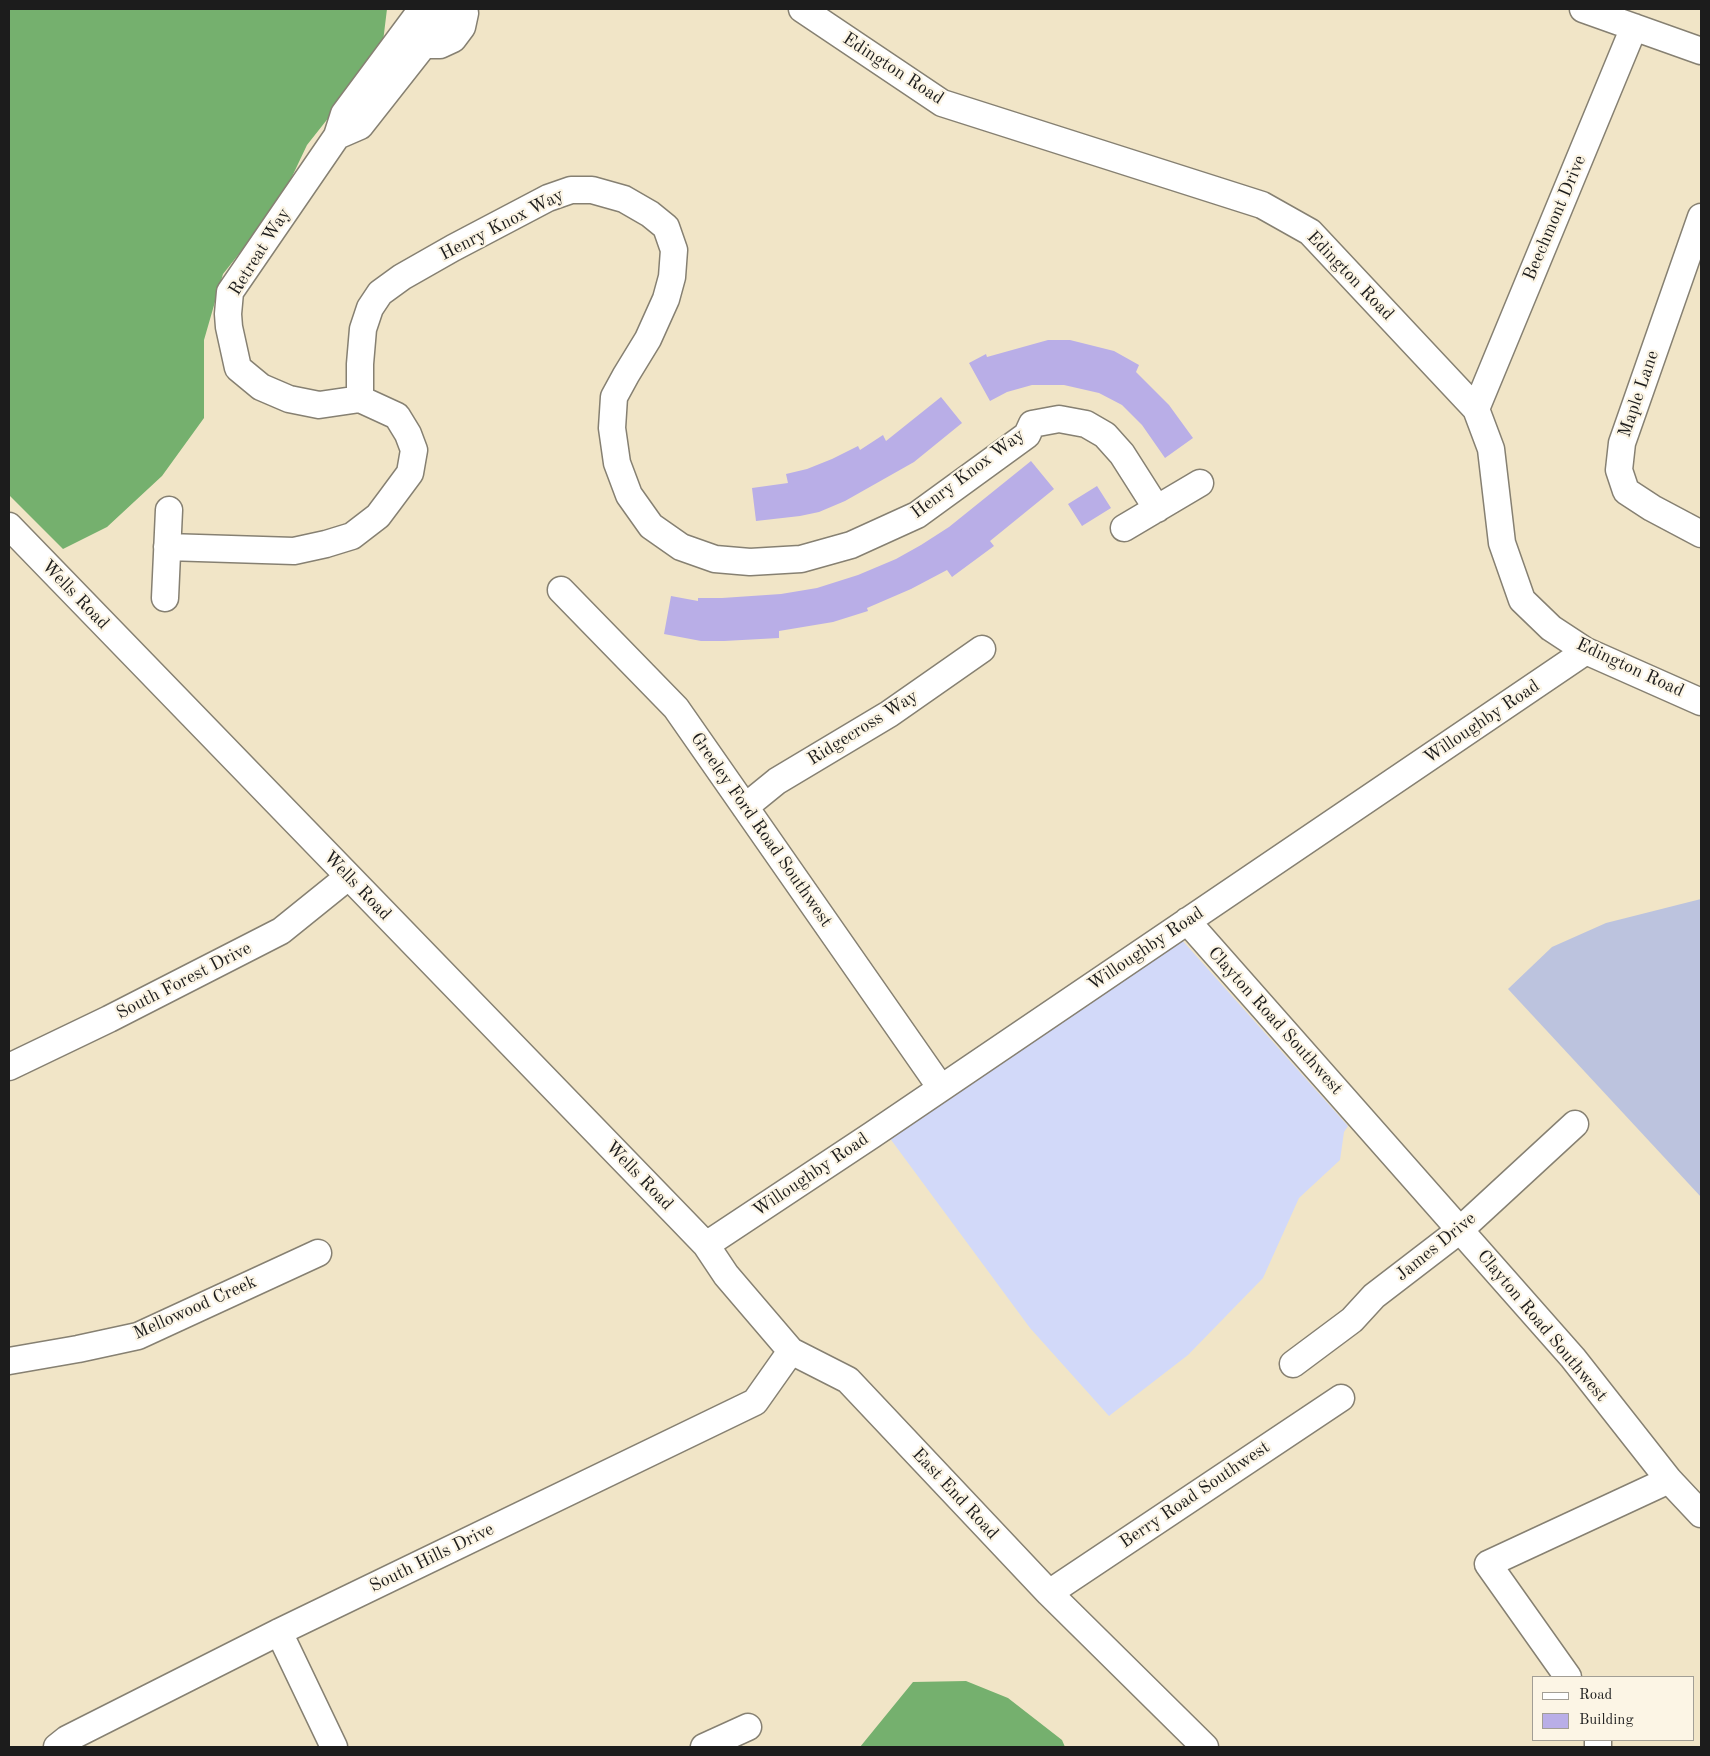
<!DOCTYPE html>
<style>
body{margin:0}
#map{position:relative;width:1710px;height:1756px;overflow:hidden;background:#f1e5c7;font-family:"Old Standard TT",serif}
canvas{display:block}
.frame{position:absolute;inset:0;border:10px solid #1c1c1c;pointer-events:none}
.legend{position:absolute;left:1532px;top:1676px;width:162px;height:65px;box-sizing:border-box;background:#fcf5e5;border:1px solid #a29e95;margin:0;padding:6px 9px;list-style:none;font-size:15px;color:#1c1c1c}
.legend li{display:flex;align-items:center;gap:10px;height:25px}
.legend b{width:25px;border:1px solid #a29e95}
</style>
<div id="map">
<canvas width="1710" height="1756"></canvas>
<div class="frame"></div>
<ul class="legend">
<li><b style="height:6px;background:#fff"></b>Road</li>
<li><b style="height:14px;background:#b9aee7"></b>Building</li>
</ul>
</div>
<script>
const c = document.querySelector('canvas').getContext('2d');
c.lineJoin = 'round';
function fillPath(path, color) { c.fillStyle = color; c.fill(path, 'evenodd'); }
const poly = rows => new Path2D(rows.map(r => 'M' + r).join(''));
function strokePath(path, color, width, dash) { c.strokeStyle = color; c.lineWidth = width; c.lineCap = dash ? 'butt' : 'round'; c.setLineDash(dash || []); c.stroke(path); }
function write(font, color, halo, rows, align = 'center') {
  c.font = font + ' "Old Standard TT",serif'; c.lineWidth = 4.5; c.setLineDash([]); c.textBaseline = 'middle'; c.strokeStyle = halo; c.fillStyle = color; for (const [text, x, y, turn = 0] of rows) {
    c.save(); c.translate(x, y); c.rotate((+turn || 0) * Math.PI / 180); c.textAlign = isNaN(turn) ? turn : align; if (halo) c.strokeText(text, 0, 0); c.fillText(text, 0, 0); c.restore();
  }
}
fillPath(poly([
 [1182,940,1348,1126,1344,1132,1340,1160,1299,1198,1263,1278,1188,1355,1109,1416,1030,1328,886,1133]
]), '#d2d9f9');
fillPath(poly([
 [1701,899,1701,1197,1508,989,1552,947,1606,923]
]), '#bcc3de');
fillPath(poly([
 [9,9,387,9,382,50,307,145,280,202,223,274,204,340,204,418,162,476,107,527,63,549,9,495],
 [966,1681,1008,1698,1062,1740,1065,1747,860,1747,913,1682]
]), '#75b06e');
fillPath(poly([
 [1048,340,1070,340,1114,351,1139,365,1136,372,1169,405,1193,438,1165,458,1142,425,1122,405,1099,393,1064,385,1032,385,1007,392,990,401,969,363,986,354,987,357],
 [941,397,962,423,914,462,845,501,819,512,800,516,756,521,752,488,788,483,786,474,807,469,832,459,858,446,860,450,883,435,886,441],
 [1031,461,1054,489,990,541,994,546,952,577,947,570,911,589,867,608,868,611,833,622,779,631,779,638,724,641,701,641,664,634,671,596,698,601,698,598,722,598,781,594,817,588,858,575,896,559,921,545,949,527],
 [1097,486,1111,508,1082,526,1068,504]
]), '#b9aee7');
const minor = poly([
 [802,9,942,103,1262,205,1310,232,1476,409,1491,449,1502,543,1522,600,1551,628,1586,651,1701,702],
 [1583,9,1701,51],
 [418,40,425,45,440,45,453,39,462,27,465,13,463,9],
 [337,136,360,126,452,9],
 [1701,217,1622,443,1619,470,1626,491,1652,508,1701,534],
 [360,399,360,364,363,329,370,308,380,293,402,277,453,248,548,198,571,190,592,190,624,199,650,214,666,227,674,250,672,277,666,299,648,339,626,375,614,397,612,428,617,463,629,495,651,526,681,547,715,559,750,562,801,559,851,545,917,515,1027,435,1032,424,1059,419,1086,424,1105,435,1122,454,1157,509],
 [360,399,319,405,289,399,261,387,238,368,229,327,228,314,230,292,337,136,344,114,422,9],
 [1476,409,1634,27],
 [9,526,678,1216,706,1245,726,1275,791,1351,848,1380,1049,1593,1205,1747],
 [1124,528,1200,483],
 [167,547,294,551,326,544,352,536,378,516,390,500,410,473,414,450,408,434,397,416,360,399],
 [561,590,676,708,941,1088],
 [165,598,169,510],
 [745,807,777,781,889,714,982,649],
 [1187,921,1573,1358,1669,1480,1701,1514],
 [9,1067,109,1019,281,931,348,877],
 [706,1245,872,1135,1586,651],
 [9,1361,78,1349,138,1336,318,1253],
 [1293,1364,1352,1320,1374,1296,1460,1230,1575,1124],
 [1049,1593,1341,1398],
 [279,1632,334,1747],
 [1568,1677,1488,1564,1669,1480],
 [1598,1740,1598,1747],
 [57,1747,67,1739,279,1632,755,1402,791,1351],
 [704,1747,748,1727]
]);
strokePath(minor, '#868072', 29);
strokePath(minor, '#fff', 26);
write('18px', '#1c1c1c', '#fcf5e5', [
 ["Edington Road",893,69,33],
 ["Beechmont Drive",1555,218,-67],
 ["Henry Knox Way",502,225,-27],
 ["Retreat Way",260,252,-58],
 ["Edington Road",1350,276,46],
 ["Maple Lane",1639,394,-71],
 ["Henry Knox Way",968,474,-37],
 ["Wells Road",75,595,46],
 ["Edington Road",1630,668,25],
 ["Willoughby Road",1482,722,-34],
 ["Ridgecross Way",863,728,-32],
 ["Greeley Ford Road Southwest",761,830,55],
 ["Wells Road",357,886,46],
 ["Willoughby Road",1146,949,-34],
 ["South Forest Drive",184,981,-27],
 ["Clayton Road Southwest",1275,1021,48],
 ["Willoughby Road",811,1175,-34],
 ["Wells Road",639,1176,46],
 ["James Drive",1436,1247,-39],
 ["Mellowood Creek",195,1308,-24],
 ["Clayton Road Southwest",1542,1326,50],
 ["East End Road",955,1494,47],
 ["Berry Road Southwest",1195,1495,-34],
 ["South Hills Drive",432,1558,-26]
]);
</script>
